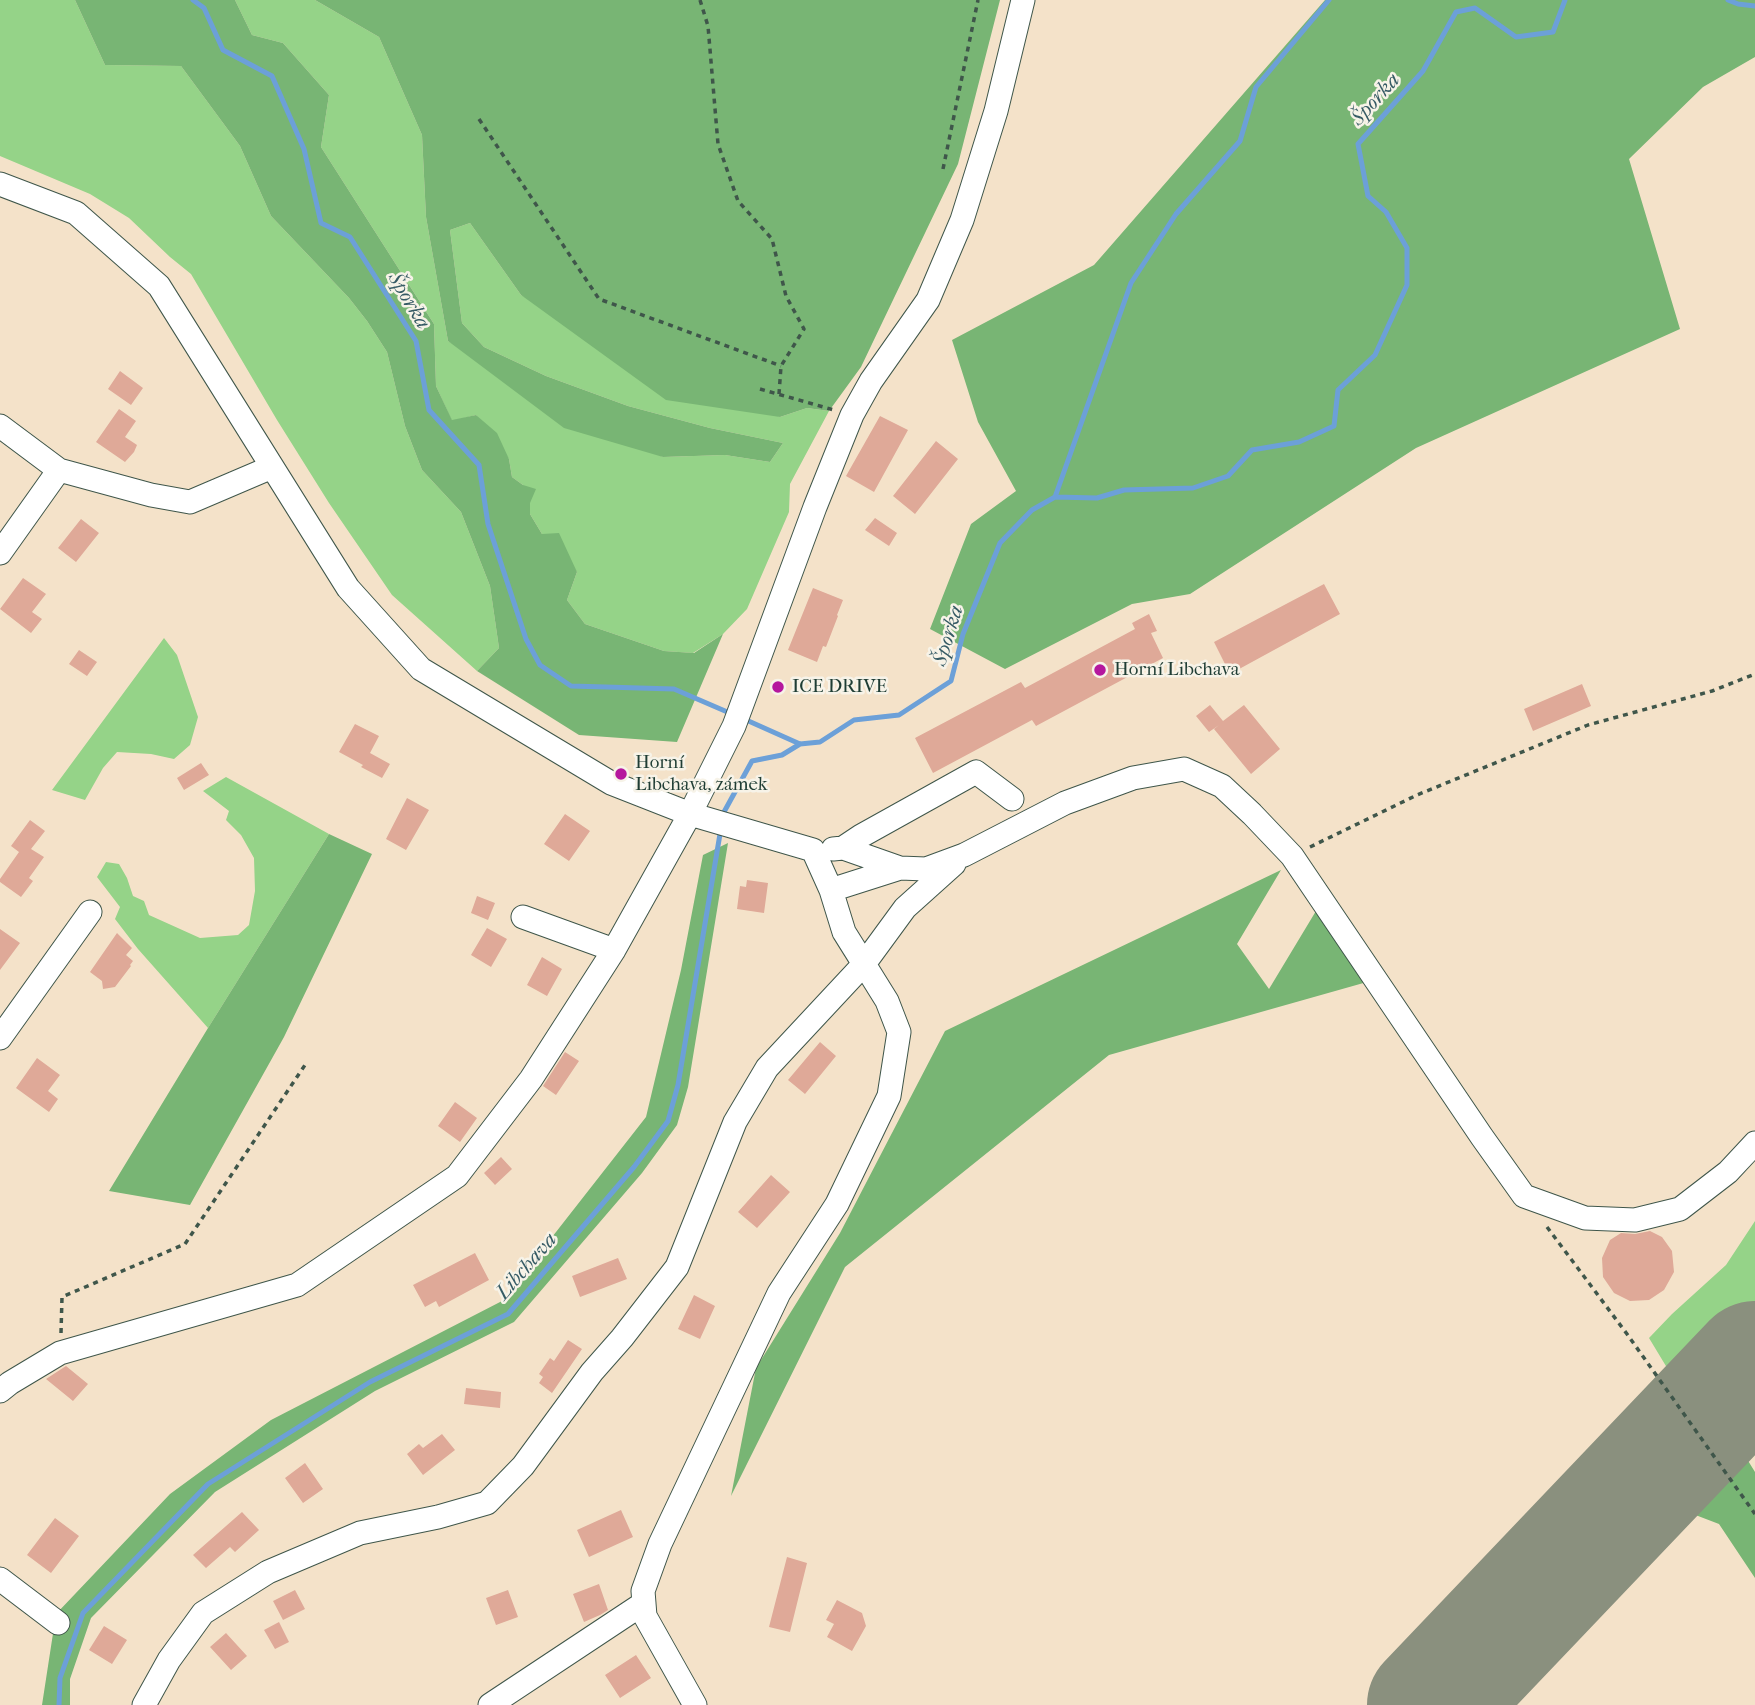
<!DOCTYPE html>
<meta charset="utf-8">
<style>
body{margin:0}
canvas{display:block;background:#f4e2c9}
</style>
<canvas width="1755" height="1705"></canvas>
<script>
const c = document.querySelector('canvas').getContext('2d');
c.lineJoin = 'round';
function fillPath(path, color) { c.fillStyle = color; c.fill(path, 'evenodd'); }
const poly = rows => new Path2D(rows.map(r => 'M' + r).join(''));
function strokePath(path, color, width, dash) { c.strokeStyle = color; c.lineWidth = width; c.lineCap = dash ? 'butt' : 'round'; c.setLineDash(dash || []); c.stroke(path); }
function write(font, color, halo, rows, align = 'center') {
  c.font = font + ' "IM FELL French Canon",serif'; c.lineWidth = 5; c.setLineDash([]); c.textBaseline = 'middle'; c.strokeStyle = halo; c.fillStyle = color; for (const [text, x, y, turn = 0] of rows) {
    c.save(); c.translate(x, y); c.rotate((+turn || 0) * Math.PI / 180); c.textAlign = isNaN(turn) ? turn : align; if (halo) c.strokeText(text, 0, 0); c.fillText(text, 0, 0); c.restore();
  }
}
fillPath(poly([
 [0,0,75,0,105,65,181,66,240,146,271,216,349,298,367,321,387,352,405,426,422,470,461,512,490,586,499,648,477,671,392,595,329,503,277,420,191,274,170,257,129,218,90,194,0,156],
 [235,0,315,0,379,37,422,135,426,217,448,341,663,457,725,455,770,462,783,443,710,428,628,406,546,376,484,347,462,323,450,230,470,223,521,295,780,417,807,408,829,411,790,484,789,512,747,609,723,634,693,653,664,651,585,624,567,600,577,572,542,534,530,514,530,503,523,485,512,477,509,459,476,415,452,421,436,386,434,324,321,147,329,95,283,43,252,35],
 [164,638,177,655,198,717,190,745,174,759,151,754,117,752,103,768,85,800,52,790],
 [226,777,329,834,208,1028,138,949,115,919,120,907,97,877,106,862,119,864,127,878,133,896,144,901,149,915,200,938,238,935,249,925,255,891,254,858,241,835,226,820,229,811,203,791],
 [1755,1221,1755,1335,1403,1705,1378,1705,1665,1400,1675,1381,1649,1338,1672,1314,1726,1265],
 [1755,1394,1755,1430,1747,1444,1498,1705,1459,1705]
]), '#95d388');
fillPath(poly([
 [75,0,235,0,252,35,283,43,329,95,321,147,434,324,436,386,452,420,476,415,497,433,509,459,512,477,523,485,536,489,530,503,530,514,542,534,559,533,577,572,567,600,585,624,664,651,694,653,723,634,677,742,579,735,477,671,499,648,490,586,461,512,422,470,405,426,387,352,367,321,349,298,271,216,240,146,181,66,105,65],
 [315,0,1000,0,958,164,861,367,829,411,807,408,780,417,666,400,521,295,470,223,450,230,462,323,484,347,546,376,628,406,710,428,783,443,770,462,725,455,663,457,564,428,448,341,426,217,422,135,379,37],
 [1325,0,1755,0,1755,57,1703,87,1629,159,1680,329,1416,448,1190,594,1132,604,1005,669,930,629,971,524,1016,491,978,422,952,340,1094,265],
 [329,834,372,854,284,1037,190,1205,109,1191,208,1028],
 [728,843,688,1087,677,1125,642,1173,514,1322,375,1391,215,1492,91,1618,70,1679,70,1705,42,1705,56,1614,170,1494,271,1420,502,1301,646,1117,681,970,703,855],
 [1281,870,1237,944,1269,989,1319,906,1367,982,1109,1055,845,1267,731,1496,756,1368,840,1233,945,1031],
 [1742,1451,1755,1472,1755,1578,1719,1524,1685,1511]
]), '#78b574');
strokePath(poly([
 [193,0,204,8,223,50,272,76,304,149,321,223,350,237,416,341,429,410,479,465,488,524,526,639,540,665,571,686,674,689,732,714],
 [1728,0,1738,4,1755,6],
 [1055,497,1131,283,1176,214,1240,141,1256,87,1329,0],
 [744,719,800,744,820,742,854,720,899,715,951,681,963,634,1000,543,1032,510,1055,497,1097,498,1124,490,1193,488,1228,476,1252,450,1299,442,1334,426,1338,390,1375,355,1407,285,1407,248,1386,212,1368,196,1358,144,1423,71,1456,12,1475,8,1516,37,1553,32,1565,0],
 [723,819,724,812,752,761,782,755,800,744],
 [59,1705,60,1678,83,1613,208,1484,370,1382,508,1314,634,1167,668,1121,678,1085,721,828]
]), '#6ca0d8', 5);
strokePath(poly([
 [1430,1705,1755,1364]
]), '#8a907e', 126);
fillPath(poly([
 [120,371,143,388,131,405,108,389],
 [119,409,136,421,125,437,137,445,134,452,125,462,96,442],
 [880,416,908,430,874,492,846,476],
 [936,441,958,459,915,514,893,496],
 [875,518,897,533,889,546,865,530],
 [81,519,99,533,76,562,58,548],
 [23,578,46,594,32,612,42,619,31,633,0,609],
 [1324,584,1340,614,1230,674,1214,642],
 [813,588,843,600,837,615,838,616,826,647,823,646,817,662,788,650],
 [1149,614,1157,631,1151,633,1163,658,1036,726,1032,720,933,773,915,738,1021,682,1025,688,1135,629,1132,623],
 [79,650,97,662,87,676,69,664],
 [1582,684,1591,706,1533,731,1524,709],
 [1210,705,1223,721,1244,705,1280,749,1251,774,1214,729,1219,725,1209,732,1196,716],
 [355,724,379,736,370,753,390,764,382,778,361,767,363,765,339,752],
 [201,763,209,775,184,790,177,778],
 [407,798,429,810,406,850,386,839],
 [565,814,590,831,569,861,544,844],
 [30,820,45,831,31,849,44,857,29,878,33,881,21,897,0,882,0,879,19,852,11,846],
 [747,880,768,883,764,913,737,909,740,886,746,887],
 [477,896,495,903,488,920,471,913],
 [487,928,507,939,491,967,471,955],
 [0,929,20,943,0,970],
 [117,933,132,948,126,955,133,961,130,965,131,966,115,987,103,989,102,981,90,972],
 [542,957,562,969,547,996,527,985],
 [820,1042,836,1056,805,1094,788,1080],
 [565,1052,579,1061,556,1095,543,1086],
 [37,1058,60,1075,48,1091,58,1099,49,1112,16,1088],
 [455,1102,477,1118,460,1142,438,1126],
 [501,1157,512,1169,495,1185,484,1173],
 [771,1175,790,1192,757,1228,738,1212],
 [1650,1231,1662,1237,1672,1251,1674,1272,1664,1290,1649,1300,1630,1301,1614,1293,1603,1277,1602,1258,1610,1240,1621,1233,1635,1234],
 [475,1253,489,1280,439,1307,436,1301,425,1307,413,1285],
 [618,1258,627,1279,580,1297,572,1276],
 [694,1295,715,1306,700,1339,678,1329],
 [568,1340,582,1349,552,1393,539,1383,543,1377,539,1374,550,1358,554,1361],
 [66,1366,88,1384,73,1401,46,1379],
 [466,1388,501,1392,500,1408,464,1404],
 [442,1434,455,1450,423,1475,407,1454,419,1444,423,1448],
 [305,1463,323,1489,303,1503,285,1478],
 [621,1510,633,1537,589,1557,577,1530],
 [242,1512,259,1530,235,1552,230,1547,206,1568,193,1555],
 [55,1518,79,1536,51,1573,27,1555],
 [787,1557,807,1563,790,1632,769,1627],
 [599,1584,608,1610,600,1615,584,1622,573,1594],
 [295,1590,305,1609,283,1620,273,1601],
 [508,1590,518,1617,496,1625,486,1598],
 [837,1600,862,1613,866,1626,852,1651,827,1637,834,1624,826,1620],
 [279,1622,289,1642,275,1649,264,1630],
 [104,1626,127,1640,112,1664,89,1650],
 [226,1633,247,1656,231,1670,210,1647],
 [636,1655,651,1678,620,1698,605,1675]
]), '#dfa998');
const minor = poly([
 [0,184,76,213,159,286,348,588,421,669,611,783,690,814,813,850,831,890,844,932,864,964,767,1068,735,1122,677,1267,622,1338,592,1372,523,1466,487,1503,438,1517,360,1533,268,1572,203,1613,169,1660,144,1705],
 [0,426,59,470],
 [0,553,59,470,151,495,190,502,272,467],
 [843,848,861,836,976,772,1012,799],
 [833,849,843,848,900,868],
 [831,890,900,868,926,869,964,855,1065,803,1133,778,1184,769,1222,786,1252,814,1292,856,1482,1137,1524,1196,1585,1218,1635,1220,1680,1209,1728,1172,1755,1143],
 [523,917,614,950],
 [0,1038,90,912],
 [0,1391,10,1383,60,1353,297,1285,457,1176,531,1079,614,950,690,814,734,726,815,507,852,415,871,381,928,300,962,220,996,111,1023,0],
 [0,1579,58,1623],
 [490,1705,644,1603],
 [695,1705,645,1616,643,1591,660,1544,779,1293,837,1204,889,1096,899,1032,887,1001,864,964,905,908,954,864]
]);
strokePath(minor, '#3f564a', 25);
strokePath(poly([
 [700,0,708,26,718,144,738,201,772,239,786,296,804,329,781,366,779,394],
 [479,119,599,299,781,366],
 [943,169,978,0],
 [760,389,834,410],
 [1310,847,1417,795,1588,725,1712,691,1755,674],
 [1547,1227,1627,1334,1755,1514],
 [61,1333,62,1297,185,1244,305,1065]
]), '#3f564a', 3.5, [5, 5]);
strokePath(minor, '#fff', 23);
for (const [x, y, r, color] of [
 [1100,670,7,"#b5179e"],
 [778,687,7,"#b5179e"],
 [621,774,7,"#b5179e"]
]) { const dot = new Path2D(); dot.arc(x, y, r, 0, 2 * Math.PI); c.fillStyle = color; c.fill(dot); strokePath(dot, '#f7f3e8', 2.5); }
write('19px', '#1f3d34', '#f7f3e8', [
 ["Horní Libchava",1114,670],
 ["ICE DRIVE",792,687],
 ["Horní",635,763],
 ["Libchava, zámek",635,785]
], 'left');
write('italic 21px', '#365b65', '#f7f3e8', [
 ["Šporka",1376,100,-48],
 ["Šporka",408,301,59],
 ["Šporka",949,636,-73],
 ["Libchava",527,1267,-49]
]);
</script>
